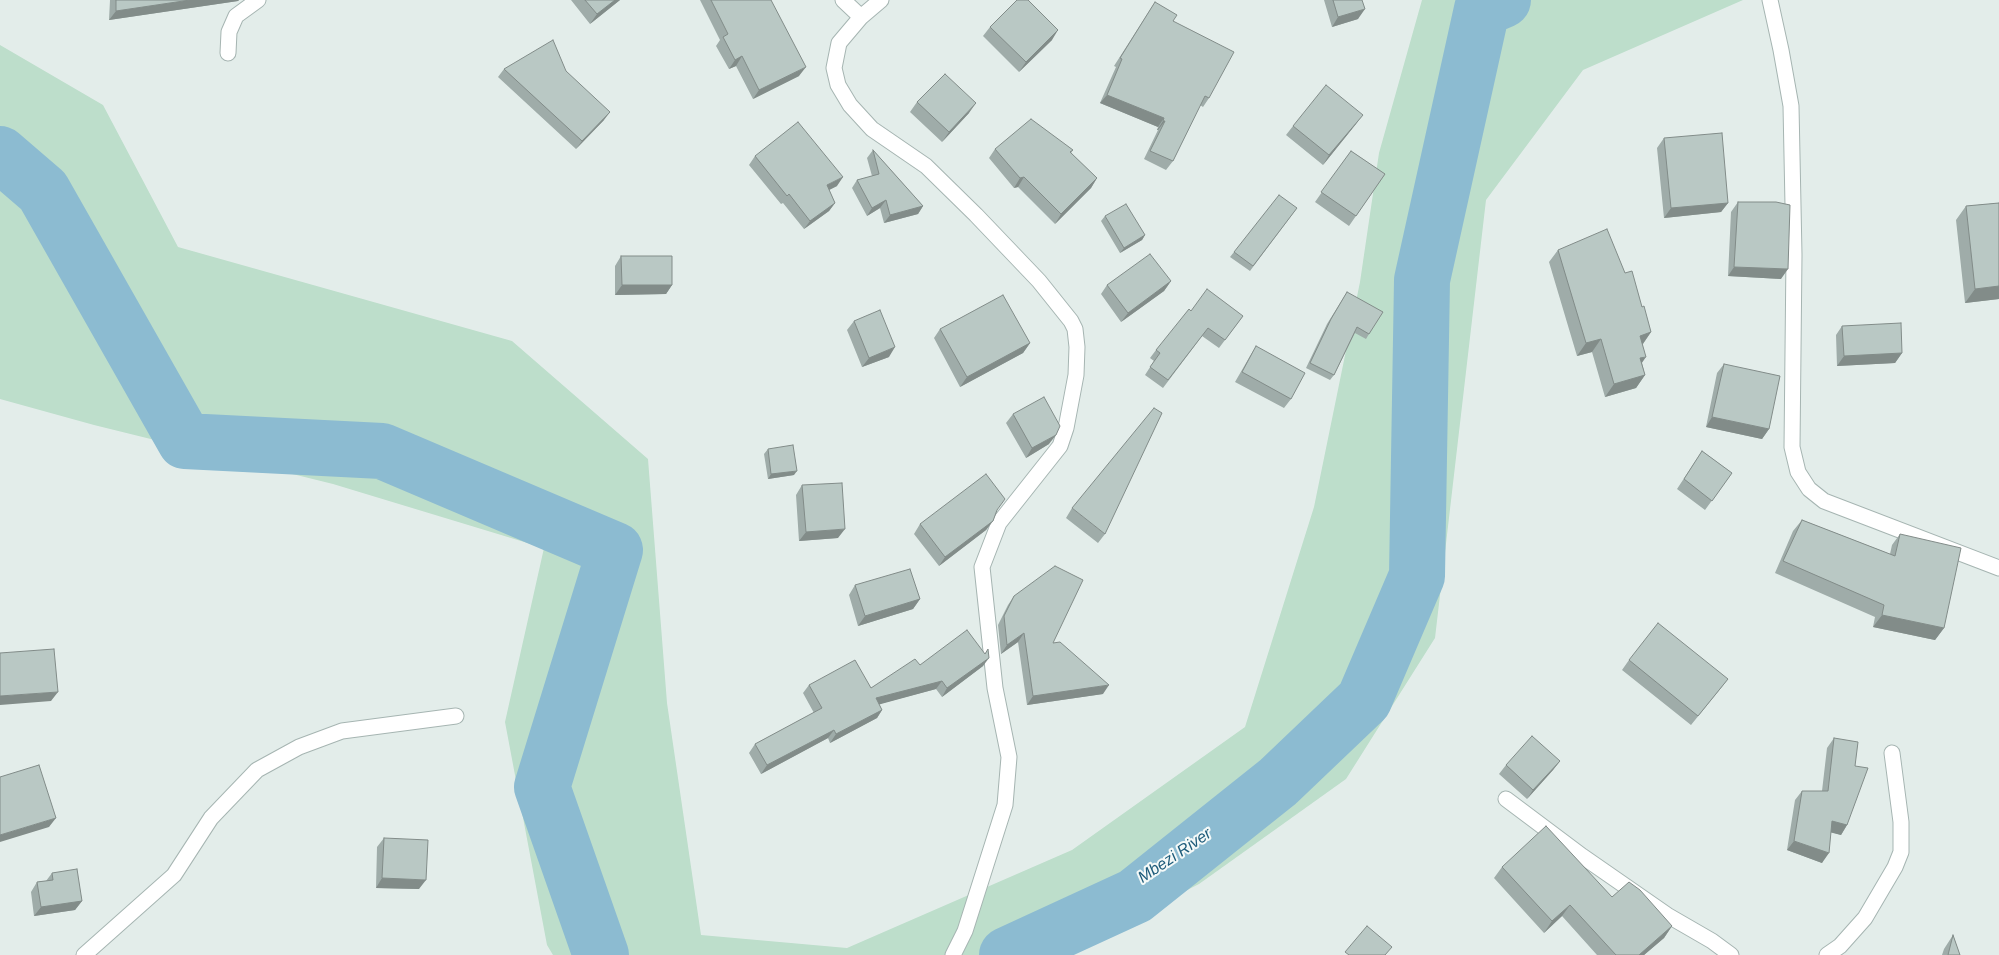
<!DOCTYPE html>
<style>
body{margin:0}
canvas{display:block;background:#e3edea}
</style>
<canvas width="1999" height="955"></canvas>
<script>
const c = document.querySelector('canvas').getContext('2d');
c.lineJoin = 'round';
function fillPath(path, color) { c.fillStyle = color; c.fill(path, 'evenodd'); }
const poly = rows => new Path2D(rows.map(r => 'M' + r).join(''));
function strokePath(path, color, width, dash) { c.strokeStyle = color; c.lineWidth = width; c.lineCap = dash ? 'butt' : 'round'; c.setLineDash(dash || []); c.stroke(path); }
function write(font, color, halo, rows, align = 'center') {
  c.font = font + ' Arial,sans-serif'; c.lineWidth = 4; c.setLineDash([]); c.textBaseline = 'middle'; c.strokeStyle = halo; c.fillStyle = color; for (const [text, x, y, turn = 0] of rows) {
    c.save(); c.translate(x, y); c.rotate((+turn || 0) * Math.PI / 180); c.textAlign = isNaN(turn) ? turn : align; if (halo) c.strokeText(text, 0, 0); c.fillText(text, 0, 0); c.restore();
  }
}
fillPath(poly([
 [1422,0,1743,0,1583,70,1486,200,1435,638,1346,779,1199,884,1060,955,553,955,547,945,505,722,544,548,333,484,94,425,0,399,0,45,103,105,178,247,512,341,648,459,667,703,701,935,847,948,1072,850,1245,727,1314,507,1360,282,1379,153]
]), '#bddecb');
strokePath(poly([
 [0,154,43,191,185,441,382,451,615,550,542,787,601,955],
 [1007,955,1135,896,1278,782,1364,700,1417,576,1422,280,1482,9,1503,0]
]), '#8cbbd1', 56);
const minor = poly([
 [843,0,861,17],
 [881,0,861,17,839,43,834,68,838,85,850,105,872,129,926,166,976,215,1039,281,1071,321,1075,329,1077,347,1076,375,1066,428,1060,446,999,523,982,567,995,688,1009,757,1005,805,965,931,953,955],
 [1770,0,1781,50,1791,106,1794,255,1792,447,1798,472,1809,489,1824,501,1999,568],
 [228,53,229,32,236,16,258,0],
 [1506,799,1582,856,1667,915,1712,941,1731,955],
 [84,955,174,875,211,818,257,770,299,747,342,731,456,716],
 [1827,955,1840,946,1865,918,1895,867,1901,852,1901,822,1892,753]
]);
strokePath(minor, '#a6b5b2', 17);
strokePath(minor, '#fff', 15);
fillPath(poly([
 [110,0,239,0,238,1,109,20],
 [571,0,620,0,590,24],
 [700,0,771,0,799,76,753,99,736,66,729,69,716,46,720,40],
 [1324,0,1362,0,1358,19,1332,27],
 [1155,2,1173,21,1209,98,1203,107,1200,105,1173,161,1166,170,1144,159,1158,130,1157,130,1158,127,1100,103,1116,67,1114,66],
 [990,27,1052,40,1019,72,983,36],
 [504,69,566,71,604,120,576,149,498,77],
 [917,102,969,113,942,142,910,112],
 [1356,124,1323,165,1286,135,1293,126],
 [1664,138,1728,203,1721,212,1664,218,1657,148],
 [995,149,1073,150,1071,153,1097,178,1091,188,1055,224,1018,187,1014,188,989,158],
 [873,150,923,206,918,214,884,223,880,208,867,216,852,188,857,180,872,176,867,158],
 [1351,151,1385,174,1349,226,1315,202],
 [755,156,837,186,829,190,835,203,829,211,804,229,783,203,781,204,749,165],
 [1738,202,1781,279,1728,276,1731,212],
 [1999,203,1999,299,1965,303,1956,220,1966,206],
 [1297,208,1250,271,1230,257,1234,252],
 [1105,216,1145,235,1142,240,1120,253,1101,221],
 [1558,250,1625,273,1642,307,1651,332,1643,344,1642,363,1645,375,1636,388,1605,397,1592,352,1577,356,1549,262],
 [621,256,672,285,666,294,615,295,615,266],
 [1171,281,1164,291,1121,322,1101,294,1107,285],
 [1347,292,1369,334,1366,339,1355,333,1334,375,1330,380,1306,368,1327,324],
 [1191,311,1243,316,1219,348,1202,336,1163,388,1145,375,1154,361,1150,358,1156,350],
 [854,321,889,357,862,367,847,330],
 [1842,326,1902,353,1895,363,1837,366,1836,335],
 [940,329,1030,343,1023,353,960,387,934,338],
 [1256,346,1291,399,1284,408,1235,382,1250,356],
 [1724,364,1769,429,1762,439,1706,427,1717,373],
 [1013,414,1049,444,1026,458,1006,423],
 [768,449,794,475,768,479,764,454],
 [1702,451,1732,473,1705,510,1677,489],
 [802,485,838,538,799,541,796,495],
 [1072,508,1105,534,1098,543,1066,518],
 [997,511,993,521,986,530,939,566,914,534,920,524],
 [1802,520,1890,554,1892,545,1900,534,1944,628,1935,640,1873,627,1875,617,1775,573,1793,531],
 [855,585,920,599,913,609,858,626,849,595],
 [1014,596,1053,643,1103,694,1027,705,1018,642,1001,654,998,625,1008,605],
 [988,649,983,666,942,697,936,689,879,704,882,710,877,718,830,743,828,738,761,774,749,753,755,744,814,713,803,693,809,685,871,688,920,665,985,654],
 [1629,660,1728,679,1721,688,1691,725,1622,670],
 [1834,738,1855,766,1847,825,1841,835,1831,832,1822,863,1787,850,1795,800,1802,791,1822,791,1827,748],
 [1560,761,1553,770,1527,799,1499,774,1506,765],
 [384,838,419,889,376,888,377,847],
 [1502,867,1612,897,1672,926,1664,938,1644,955,1597,955,1562,916,1544,933,1494,878],
 [52,873,82,901,75,910,34,916,31,892,37,882,46,881],
 [1953,935,1960,955,1942,955,1944,949]
]), '#9faca9');
fillPath(poly([
 [190,0,239,0,238,1,109,20,116,11],
 [615,0,620,0,590,24,597,14],
 [1365,9,1358,19,1332,27,1338,17],
 [1058,30,1052,40,1019,72,1026,62],
 [742,56,736,66,729,69,735,60],
 [806,67,799,76,753,99,759,90],
 [1107,95,1164,118,1158,127,1100,103],
 [976,103,969,113,942,142,949,132],
 [610,112,604,120,576,149,582,141],
 [1363,115,1356,124,1323,165,1329,155],
 [1163,121,1165,121,1158,130,1157,130],
 [843,177,837,186,821,194,827,185],
 [1024,177,1018,187,1014,188,1020,178],
 [1097,178,1091,188,1055,224,1061,214],
 [886,200,880,208,867,216,872,208],
 [835,203,829,211,804,229,810,221],
 [1728,203,1721,212,1664,218,1671,208],
 [923,206,918,214,884,223,890,215],
 [1145,235,1142,240,1120,253,1124,248],
 [1734,267,1788,269,1781,279,1728,276],
 [1171,281,1164,291,1121,322,1128,313],
 [622,285,672,285,666,294,615,295],
 [1999,286,1999,299,1965,303,1975,289],
 [1651,332,1642,345,1640,336],
 [1601,339,1592,352,1577,356,1586,343],
 [1030,343,1023,353,960,387,967,377],
 [895,347,889,357,862,367,869,358],
 [1902,353,1895,363,1837,366,1844,356],
 [1646,357,1637,370,1640,358],
 [1645,375,1636,388,1605,397,1614,384],
 [1712,417,1769,429,1762,439,1706,427],
 [1056,435,1049,444,1026,458,1032,448],
 [797,471,794,475,768,479,771,474],
 [993,521,986,530,939,566,945,557],
 [845,529,838,538,799,541,806,532],
 [920,599,913,609,858,626,865,616],
 [1882,615,1944,628,1935,640,1873,627],
 [1024,633,1018,642,1001,654,1007,645],
 [989,658,983,666,942,697,947,688],
 [942,681,936,689,870,707,876,698],
 [1109,685,1103,694,1027,705,1033,696],
 [58,692,51,701,0,705,0,696],
 [882,710,877,718,830,743,836,734],
 [834,730,828,738,761,774,767,765],
 [1560,761,1553,770,1527,799,1533,790],
 [56,818,49,827,0,842,0,835],
 [1832,821,1847,825,1841,835,1825,831],
 [1794,841,1829,853,1822,863,1787,850],
 [382,878,426,880,419,889,376,888],
 [82,901,75,910,34,916,41,907],
 [1570,905,1562,916,1544,933,1552,921],
 [1672,926,1664,938,1644,955,1639,955]
]), '#828c89');
const building = poly([
 [116,0,190,0,116,11,116,0],
 [585,0,615,0,597,14,585,0],
 [711,0,771,0,806,67,759,90,742,56,735,60,723,37,728,34,711,0],
 [1017,0,1028,0,1058,30,1026,62,990,27,1017,0],
 [1333,0,1362,0,1365,9,1338,17,1333,0],
 [1155,2,1177,15,1173,21,1234,52,1209,98,1205,96,1173,161,1150,151,1165,121,1163,121,1164,118,1107,95,1122,59,1120,58,1155,2],
 [553,40,566,71,610,112,582,141,504,69,553,40],
 [945,74,976,103,949,132,917,102,945,74],
 [1326,85,1363,115,1329,155,1293,126,1326,85],
 [1031,119,1073,150,1070,152,1097,178,1061,214,1024,177,1020,178,995,149,1031,119],
 [798,122,843,177,827,185,835,203,810,221,789,194,787,196,755,156,798,122],
 [1722,133,1728,203,1671,208,1664,138,1722,133],
 [873,150,923,206,890,215,886,200,872,208,857,180,879,174,873,150],
 [1351,151,1385,174,1356,216,1321,192,1351,151],
 [1279,195,1297,208,1253,266,1234,252,1279,195],
 [1738,202,1776,202,1790,205,1788,269,1734,267,1738,202],
 [1999,203,1999,286,1975,289,1966,206,1999,203],
 [1126,204,1145,235,1124,248,1105,216,1126,204],
 [1607,229,1625,273,1632,271,1642,307,1644,306,1651,332,1640,336,1646,357,1640,358,1645,375,1614,384,1601,339,1586,343,1558,250,1607,229],
 [1150,254,1171,281,1128,313,1107,285,1150,254],
 [621,256,672,256,672,285,622,285,621,256],
 [1207,289,1243,316,1225,340,1208,328,1168,380,1150,367,1160,353,1156,350,1189,309,1191,311,1207,289],
 [1347,292,1383,312,1369,334,1357,327,1334,375,1310,363,1331,319,1347,292],
 [1003,295,1030,343,967,377,940,329,1003,295],
 [880,310,895,347,869,358,854,321,880,310],
 [1901,323,1902,353,1844,356,1842,326,1901,323],
 [1256,346,1305,373,1291,399,1242,372,1256,346],
 [1724,364,1780,376,1769,429,1712,417,1724,364],
 [1044,397,1060,426,1056,435,1032,448,1013,414,1044,397],
 [1154,408,1162,413,1105,534,1072,508,1154,408],
 [793,445,797,471,771,474,768,449,793,445],
 [1702,451,1732,473,1712,501,1684,479,1702,451],
 [986,474,1005,499,997,510,993,521,945,557,920,524,986,474],
 [842,483,845,529,806,532,802,485,842,483],
 [1802,520,1895,556,1900,534,1961,548,1944,628,1882,615,1884,605,1783,561,1802,520],
 [1055,566,1083,580,1053,643,1060,642,1109,685,1033,696,1024,633,1007,645,1004,616,1014,596,1055,566],
 [910,569,920,599,865,616,855,585,910,569],
 [1658,623,1728,679,1698,716,1629,660,1658,623],
 [967,630,985,654,988,649,989,658,947,688,942,681,876,698,882,710,836,734,834,730,767,765,755,744,822,708,809,685,855,660,871,688,915,659,920,665,967,630],
 [54,649,58,692,0,696,0,653,54,649],
 [1532,736,1560,761,1533,790,1506,765,1532,736],
 [1834,738,1858,742,1855,766,1868,768,1847,825,1832,821,1829,853,1794,841,1802,791,1828,791,1834,738],
 [39,765,56,818,0,835,0,777,39,765],
 [1546,826,1612,897,1629,882,1640,890,1672,926,1639,955,1616,955,1570,905,1552,921,1502,867,1546,826],
 [384,838,428,840,426,880,382,878,384,838],
 [77,869,82,901,41,907,37,882,53,880,52,873,77,869],
 [1367,926,1392,947,1385,955,1349,955,1345,952,1367,926],
 [1953,935,1960,955,1948,955,1953,935]
]);
fillPath(building, '#b9c8c4');
strokePath(building, '#828c89', 1);
write('italic 16px', '#1d5b7a', '#f4f9f8', [
 ["Mbezi River",1175,856,-34]
]);
</script>
